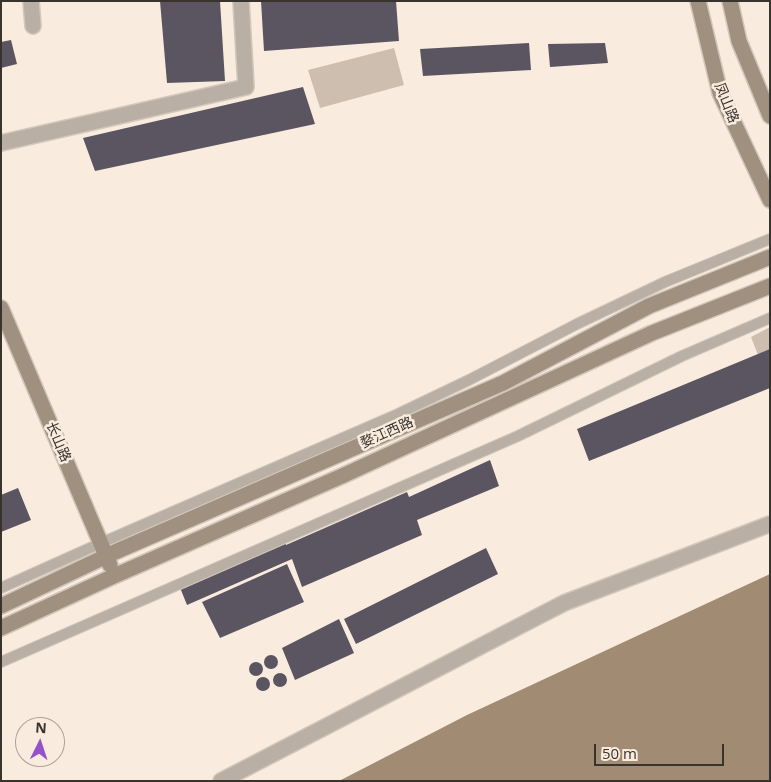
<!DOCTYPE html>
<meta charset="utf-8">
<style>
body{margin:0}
#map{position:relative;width:771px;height:782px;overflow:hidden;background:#f9ecde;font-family:"Open Sans",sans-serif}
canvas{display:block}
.frame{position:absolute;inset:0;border:2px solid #38332d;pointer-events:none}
.north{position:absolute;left:15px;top:717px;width:50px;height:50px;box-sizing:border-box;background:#f9ecde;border:1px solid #aca297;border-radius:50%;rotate:4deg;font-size:14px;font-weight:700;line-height:20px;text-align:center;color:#38332d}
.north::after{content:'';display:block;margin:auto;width:18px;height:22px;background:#9453c9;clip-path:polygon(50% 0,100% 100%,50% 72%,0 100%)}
.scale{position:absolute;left:594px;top:744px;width:130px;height:22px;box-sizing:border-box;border:2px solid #38332d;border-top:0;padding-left:6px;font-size:15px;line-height:18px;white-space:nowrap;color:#38332d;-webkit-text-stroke:4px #f9ecde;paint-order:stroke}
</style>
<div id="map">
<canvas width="771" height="782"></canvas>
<div class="frame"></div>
<div class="north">N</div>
<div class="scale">50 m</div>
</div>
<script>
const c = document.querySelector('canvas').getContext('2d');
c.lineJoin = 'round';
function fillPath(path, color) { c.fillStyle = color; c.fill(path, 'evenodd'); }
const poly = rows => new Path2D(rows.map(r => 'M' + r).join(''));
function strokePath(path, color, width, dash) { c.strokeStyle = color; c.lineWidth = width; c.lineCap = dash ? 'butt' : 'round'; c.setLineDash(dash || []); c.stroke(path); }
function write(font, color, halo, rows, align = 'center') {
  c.font = font + ' "Open Sans","Noto Sans SC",sans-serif'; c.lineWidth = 5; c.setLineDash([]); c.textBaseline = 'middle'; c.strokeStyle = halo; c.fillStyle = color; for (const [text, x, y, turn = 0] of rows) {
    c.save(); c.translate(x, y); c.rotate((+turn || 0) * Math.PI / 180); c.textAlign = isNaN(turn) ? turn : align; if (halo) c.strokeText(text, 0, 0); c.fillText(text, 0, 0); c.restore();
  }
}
fillPath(poly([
 [394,48,404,85,320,108,308,70],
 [770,327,770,386,751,337]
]), '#cdbeaf');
fillPath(poly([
 [770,574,770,781,339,781,467,715]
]), '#a28b73');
fillPath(poly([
 [160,1,220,1,225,81,167,83],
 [261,1,396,1,399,41,264,51],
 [11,40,17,64,1,68,1,42],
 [529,43,531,70,423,76,420,49],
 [605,43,608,63,550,67,548,44],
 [303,87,315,124,95,171,83,138],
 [770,349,770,388,589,461,577,429],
 [490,460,499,486,417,520,422,535,302,587,292,559,187,605,179,585,284,540,286,545,407,492,409,497],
 [18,488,31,520,1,532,1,495],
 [486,548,498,574,356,644,344,619],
 [287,564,304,602,220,638,202,602],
 [339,619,354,653,295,680,282,648],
 '264 662a7 7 0 1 1 14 0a7 7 0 1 1-14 0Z',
 '249 669a7 7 0 1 1 14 0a7 7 0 1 1-14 0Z',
 '273 680a7 7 0 1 1 14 0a7 7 0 1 1-14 0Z',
 '256 684a7 7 0 1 1 14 0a7 7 0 1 1-14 0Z'
]), '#5b5562');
const lane = poly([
 [1,588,101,543,398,414,469,380,577,324,665,282,770,239],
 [1,662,518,436,682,356,770,318]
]);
const street = poly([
 [31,1,33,26],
 [1,143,246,87,241,1],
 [221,781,564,603,770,524]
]);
const secondary = poly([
 [698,1,720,93,770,200],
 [730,1,739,41,770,116],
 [1,308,110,565],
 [1,606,115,552,503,383,649,306,770,257],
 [1,628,114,576,342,476,652,333,770,286]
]);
strokePath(lane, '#d2c7bb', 12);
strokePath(street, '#d2c7bb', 18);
strokePath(secondary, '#d2c7bb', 18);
strokePath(lane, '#baafa4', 10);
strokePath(street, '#baafa4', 15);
strokePath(secondary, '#a09080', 15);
write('14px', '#38332d', '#f9ecde', [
 ["凤山路",726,103,68],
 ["婺江西路",387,433,-24],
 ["长山路",58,442,67]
]);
</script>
